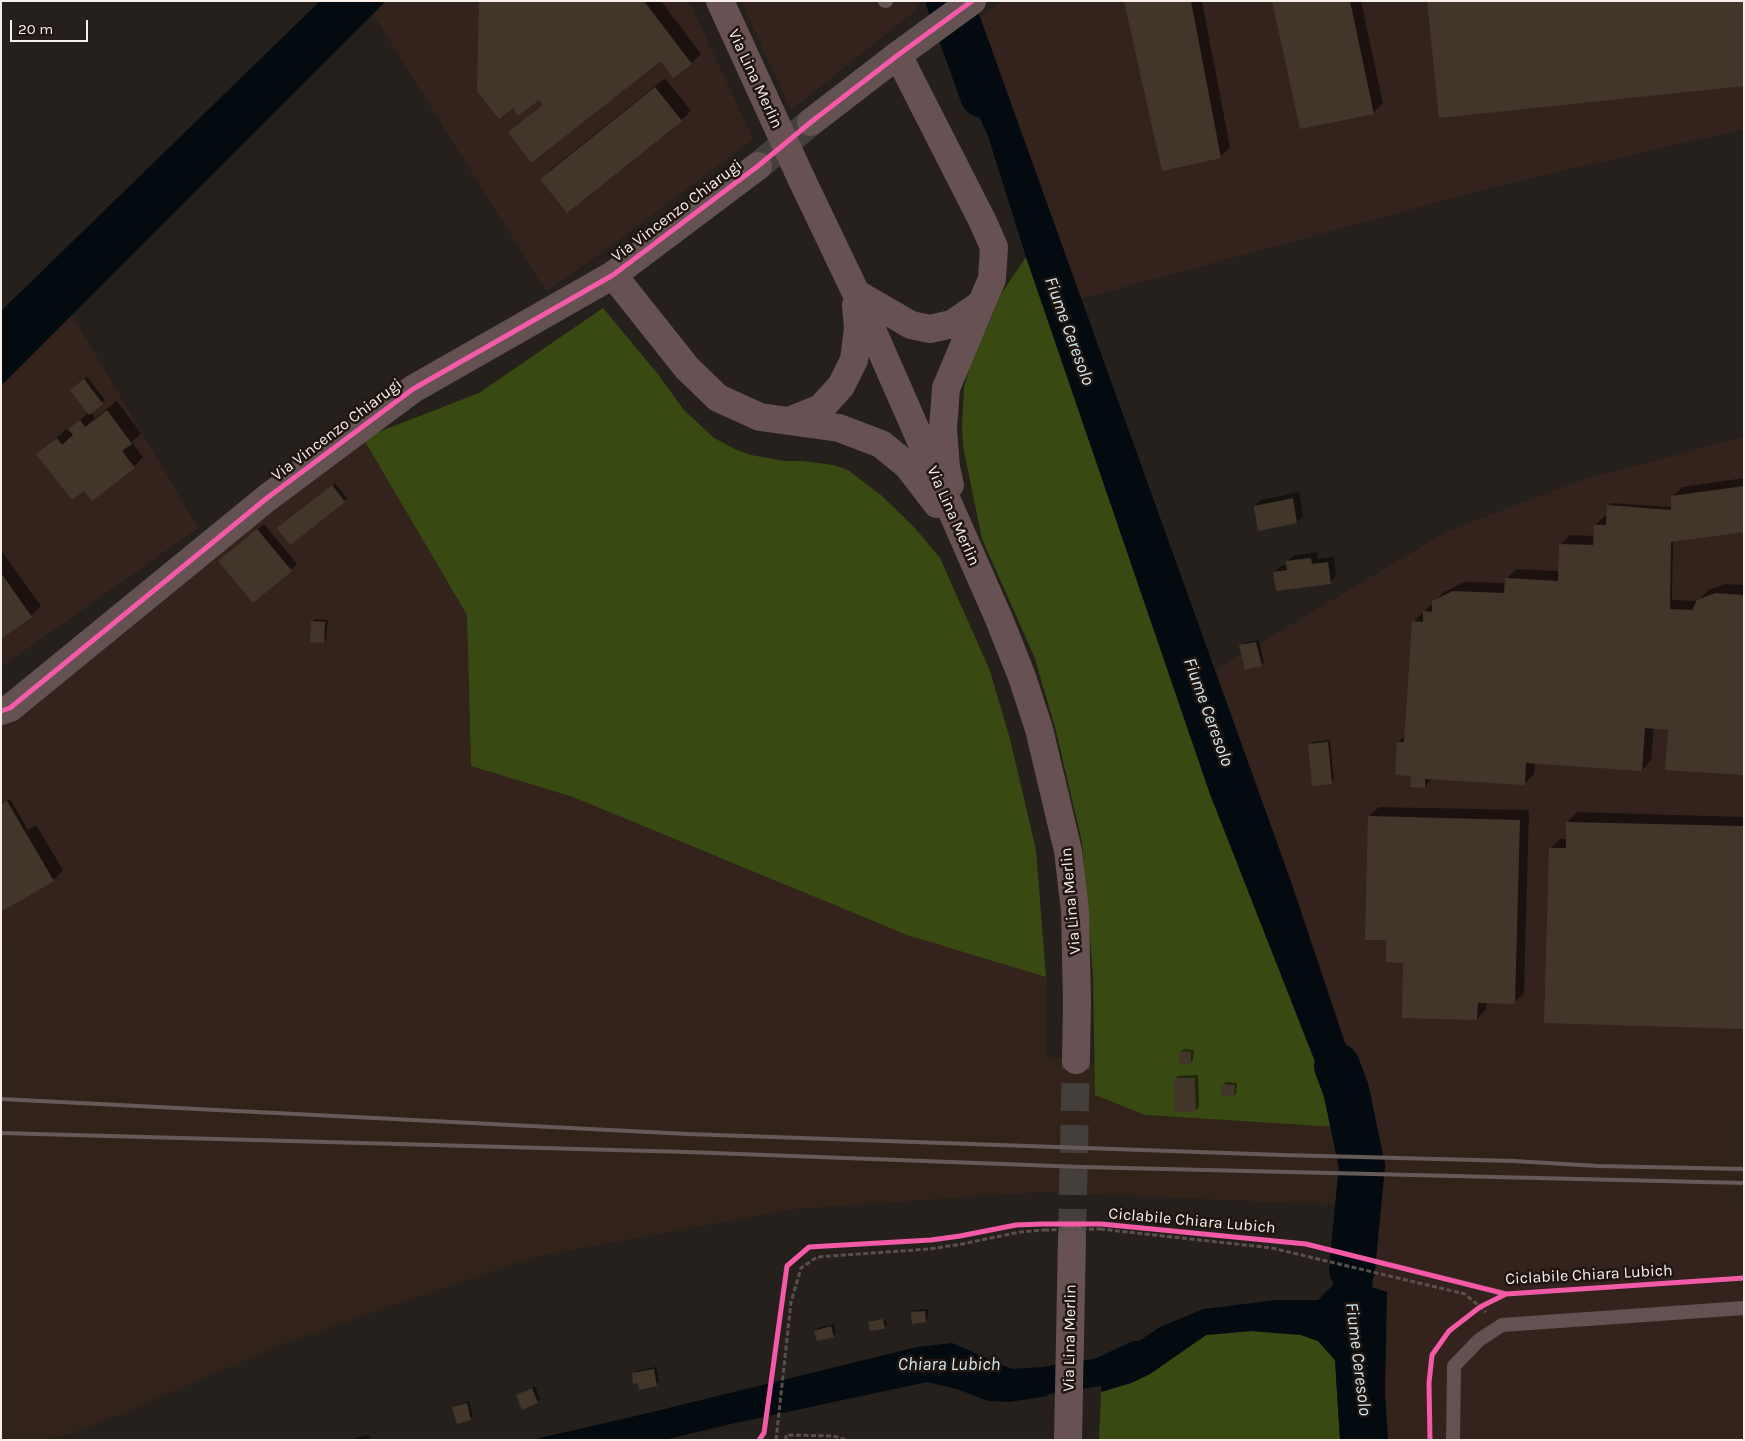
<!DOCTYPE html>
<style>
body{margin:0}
#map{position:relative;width:1745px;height:1441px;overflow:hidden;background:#26201c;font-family:Karla,sans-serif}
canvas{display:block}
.frame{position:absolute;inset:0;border:2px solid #f6efea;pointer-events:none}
.scale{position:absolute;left:10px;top:20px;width:78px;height:22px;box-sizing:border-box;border:2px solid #f6efea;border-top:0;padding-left:6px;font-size:15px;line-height:18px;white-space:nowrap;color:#f6efea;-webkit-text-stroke:4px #20160f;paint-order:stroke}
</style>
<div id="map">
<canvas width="1745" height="1441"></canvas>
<div class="frame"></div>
<div class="scale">20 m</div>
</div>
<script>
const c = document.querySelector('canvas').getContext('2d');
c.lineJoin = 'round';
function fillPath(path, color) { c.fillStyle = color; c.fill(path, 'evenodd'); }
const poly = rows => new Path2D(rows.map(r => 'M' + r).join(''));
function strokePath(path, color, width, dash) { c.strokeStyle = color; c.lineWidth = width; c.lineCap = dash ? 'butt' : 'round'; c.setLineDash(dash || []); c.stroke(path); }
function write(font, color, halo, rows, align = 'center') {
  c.font = font + ' Karla,sans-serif'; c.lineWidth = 5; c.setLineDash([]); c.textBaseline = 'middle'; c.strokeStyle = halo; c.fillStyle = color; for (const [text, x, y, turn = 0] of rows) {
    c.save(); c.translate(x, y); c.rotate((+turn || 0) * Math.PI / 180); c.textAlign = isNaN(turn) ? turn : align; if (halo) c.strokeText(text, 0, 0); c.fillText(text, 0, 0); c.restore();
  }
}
fillPath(poly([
 [386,1,689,1,753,139,601,253,546,291,373,14],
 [741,1,915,1,917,9,791,110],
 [1002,1,1744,1,1744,129,1501,185,1080,299,980,17],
 [72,315,198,528,1,667,1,386],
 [1744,437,1744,1121,1374,1129,1289,876,1215,670,1446,532,1582,480],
 [363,438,467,615,471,766,573,797,907,935,1046,977,1046,1057,579,980,1,943,1,705],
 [1380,1205,1744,1214,1744,1440,1388,1440,1385,1393,1372,1287]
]), '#34231d');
fillPath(poly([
 [1,943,579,980,1095,1064,1095,1095,1145,1115,1374,1129,1744,1121,1744,1214,1340,1205,1041,1192,794,1209,534,1257,288,1342,93,1426,49,1440,1,1440]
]), '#32231a');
fillPath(poly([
 [1026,257,1210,794,1325,1087,1337,1127,1145,1115,1095,1095,1093,975,1082,842,1055,727,1034,656,982,539,963,446,962,428,964,387,972,359,990,321,1001,294],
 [603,308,657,373,684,410,714,438,737,450,751,455,784,461,803,461,833,465,848,470,882,496,914,527,940,558,990,671,1010,739,1036,850,1046,977,907,935,573,797,471,766,467,615,363,438,479,393],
 [1251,1331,1301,1335,1318,1341,1335,1360,1340,1440,1099,1440,1101,1392,1131,1383,1150,1374,1206,1335]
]), '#394912');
fillPath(poly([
 [320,1,386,1,1,386,1,311],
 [980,17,1289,876,1374,1129,1337,1127,1325,1087,1210,794,1026,257,988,136,947,48],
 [1340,1205,1380,1205,1372,1287,1387,1292,1385,1393,1388,1440,1340,1440,1335,1360,1318,1341,1301,1335,1251,1331,1206,1335,1150,1374,1131,1383,1101,1392,1104,1364,1160,1327,1203,1309,1277,1300,1318,1300,1331,1287,1336,1279],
 [952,1343,1014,1370,1048,1367,1048,1396,1009,1402,988,1401,957,1389,927,1382,731,1424,664,1440,531,1440,640,1415,917,1347]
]), '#030b10');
fillPath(poly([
 [481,1,661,1,701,54,691,63,661,60,544,105],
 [1125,1,1202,1,1230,147,1220,157],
 [1273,1,1361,1,1383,103,1373,113],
 [665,78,691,111,681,120,541,179,551,169],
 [87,377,105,400,91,412,95,418,117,401,141,433,132,442,143,457,134,467,84,489,38,454,48,445,67,429,68,431,89,412,74,387],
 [1744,478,1744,531,1673,541,1672,600,1698,601,1708,590,1725,584,1744,585,1744,774,1669,729,1654,728,1651,760,1642,770,1535,762,1534,774,1524,784,1433,778,1424,787,1412,775,1398,742,1406,735,1413,622,1444,592,1464,582,1506,583,1506,579,1516,569,1559,571,1560,545,1570,535,1595,536,1595,525,1605,516,1608,516,1609,506,1611,503,1672,507,1672,497,1682,487],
 [335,483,347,498,290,543,282,525],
 [1299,492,1303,516,1297,522,1255,506,1261,500],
 [264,524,297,564,291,570,226,555],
 [1,550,41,606,31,616,1,637],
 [1317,552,1318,559,1334,557,1336,576,1330,582,1275,572,1281,566,1288,565,1287,562,1293,556],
 [315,619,328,620,326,639,324,641,312,622],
 [1259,640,1264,662,1261,665,1241,646,1244,643],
 [1330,740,1334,779,1332,782,1309,745,1312,742],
 [10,799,28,830,36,825,63,870,53,880,1,909,1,847,3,846,1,804],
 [1379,807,1529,810,1524,993,1514,1003,1487,1002,1486,1009,1477,1019,1405,962,1388,939,1369,816],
 [1577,812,1744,817,1744,1027,1550,849,1560,839,1567,839,1568,822],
 [1184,1049,1194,1050,1193,1060,1190,1063,1181,1052],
 [1198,1075,1199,1107,1196,1110,1175,1079,1178,1076],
 [1226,1082,1237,1083,1236,1093,1233,1096,1223,1085],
 [928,1309,928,1318,926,1321,912,1313,915,1310],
 [886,1320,887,1325,884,1328,870,1322],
 [834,1324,836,1333,833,1336,815,1331,818,1328],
 [656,1367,659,1382,656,1385,639,1382,633,1374,636,1371],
 [535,1386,540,1399,537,1402,517,1395],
 [469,1401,473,1416,471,1418,454,1408,457,1405],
 [369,1435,370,1440,355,1440,357,1437]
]), '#0007');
strokePath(poly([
 [1011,1383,1043,1381,1100,1372,1136,1355]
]), '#030b10', 28);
strokePath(poly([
 [949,1,983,95],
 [1337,1066,1346,1090,1362,1166,1352,1269]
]), '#030b10', 46);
fillPath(poly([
 [479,1,644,1,692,64,673,78,661,61,531,163,508,132,543,105,539,100,518,116,513,108,499,119,477,91],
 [1124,1,1191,1,1221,158,1162,171],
 [1272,1,1350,1,1374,114,1300,129],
 [1427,1,1744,1,1744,86,1439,118],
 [655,87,682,121,567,213,540,179],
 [84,379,103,404,89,415,70,390],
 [107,410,132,444,122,451,135,468,92,501,84,491,72,500,36,454,57,438,62,445,73,435,68,429,80,420,85,427],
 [332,485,345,502,290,545,277,528],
 [1744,486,1744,532,1671,542,1670,609,1692,610,1697,600,1715,593,1744,595,1744,775,1665,770,1668,730,1645,728,1642,771,1526,763,1525,785,1425,779,1425,788,1410,787,1411,776,1395,775,1397,742,1404,742,1412,621,1423,622,1423,611,1432,612,1432,601,1453,591,1504,593,1505,578,1558,581,1559,544,1593,545,1594,525,1606,525,1607,505,1671,510,1671,496],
 [1293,498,1297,523,1258,531,1254,506],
 [257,529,292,571,253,603,218,561],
 [1311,558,1312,564,1328,562,1331,584,1276,591,1273,572,1287,570,1286,561],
 [1,573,32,617,1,639],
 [311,621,325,622,324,643,310,642],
 [1256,642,1262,666,1245,670,1239,645],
 [1328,742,1332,784,1312,786,1308,744],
 [7,801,54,881,4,910,1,910,1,849,3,848,1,845,1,804],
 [1368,816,1520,820,1515,1004,1478,1003,1477,1020,1402,1018,1403,963,1386,962,1386,940,1365,940],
 [1566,822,1744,826,1744,1029,1544,1023,1549,848,1566,848],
 [1180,1051,1191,1052,1191,1064,1179,1063],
 [1174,1078,1195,1078,1196,1111,1175,1112],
 [1222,1084,1235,1085,1234,1097,1221,1096],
 [925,1311,926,1322,912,1324,911,1312],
 [883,1319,885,1329,870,1331,868,1322],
 [831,1326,834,1337,817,1341,814,1331],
 [654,1369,657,1386,639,1390,638,1383,633,1384,632,1373],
 [532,1388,538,1403,522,1410,516,1395],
 [467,1403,471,1420,457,1424,452,1407]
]), '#42362b');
strokePath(poly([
 [758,166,811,122]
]), '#453f3b', 28, [28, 14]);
strokePath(poly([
 [1072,1237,1076,1060]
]), '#453f3b', 28, [28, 14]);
strokePath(poly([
 [1100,1229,1272,1248,1465,1294,1486,1312],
 [776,1440,791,1302,801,1268,817,1257,929,1249,962,1244,1020,1232,1044,1230],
 [786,1440,786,1435,833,1436,847,1440]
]), '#5b4f4d', 3, [5, 2.5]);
strokePath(poly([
 [885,1,886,1],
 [1453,1440,1454,1366,1479,1340,1502,1325,1744,1308]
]), '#635251', 14);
strokePath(poly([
 [811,122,898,55,972,1],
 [1,711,10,708,267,498,413,389,613,275,758,166]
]), '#635251', 28);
strokePath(poly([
 [720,1,763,95],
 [898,55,982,220,994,247,992,279,946,388,943,429,946,468,950,485],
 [801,178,856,293,999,619,1022,677,1039,729,1068,851,1075,910,1077,1002,1076,1060],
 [613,275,687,368,718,398,760,417,839,428,881,444,907,465,937,504],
 [856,293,911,325,930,329,952,324,981,304],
 [789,421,821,408,841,386,854,360,858,328,856,305],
 [1068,1440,1072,1237]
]), '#675152', 28);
strokePath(poly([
 [1,1099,688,1134,1283,1155,1514,1161,1598,1166,1744,1169],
 [1,1133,687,1152,1082,1167,1744,1183]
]), '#665a59', 4);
strokePath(poly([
 [1044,1230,1100,1229]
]), '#5b4f4d', 3, [5, 2.5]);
strokePath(poly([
 [763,95,801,178]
]), '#675152', 28);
strokePath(poly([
 [1,711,10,708,267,498,413,389,613,275,758,166,811,122,898,55,972,1],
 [759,1440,764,1433,787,1266,809,1247,931,1240,960,1236,1016,1225,1042,1224,1101,1224,1306,1244,1506,1294,1744,1278],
 [1430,1440,1429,1383,1432,1355,1449,1331,1480,1307,1506,1294]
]), '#f35aa7', 5);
write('16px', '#f6efea', '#20160f', [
 ["Via Lina Merlin",755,79,65],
 ["Via Vincenzo Chiarugi",677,211,-37],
 ["Via Vincenzo Chiarugi",337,430,-37],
 ["Via Lina Merlin",953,516,66],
 ["Via Lina Merlin",1071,901,-95],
 ["Ciclabile Chiara Lubich",1192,1221,5],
 ["Ciclabile Chiara Lubich",1589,1275,-3],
 ["Via Lina Merlin",1070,1338,-89]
]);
write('italic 18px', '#d0e8f3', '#20160f', [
 ["Fiume Ceresolo",1069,331,70],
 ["Fiume Ceresolo",1208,712,70],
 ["Fiume Ceresolo",1358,1359,83],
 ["Chiara Lubich",949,1365]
]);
</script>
